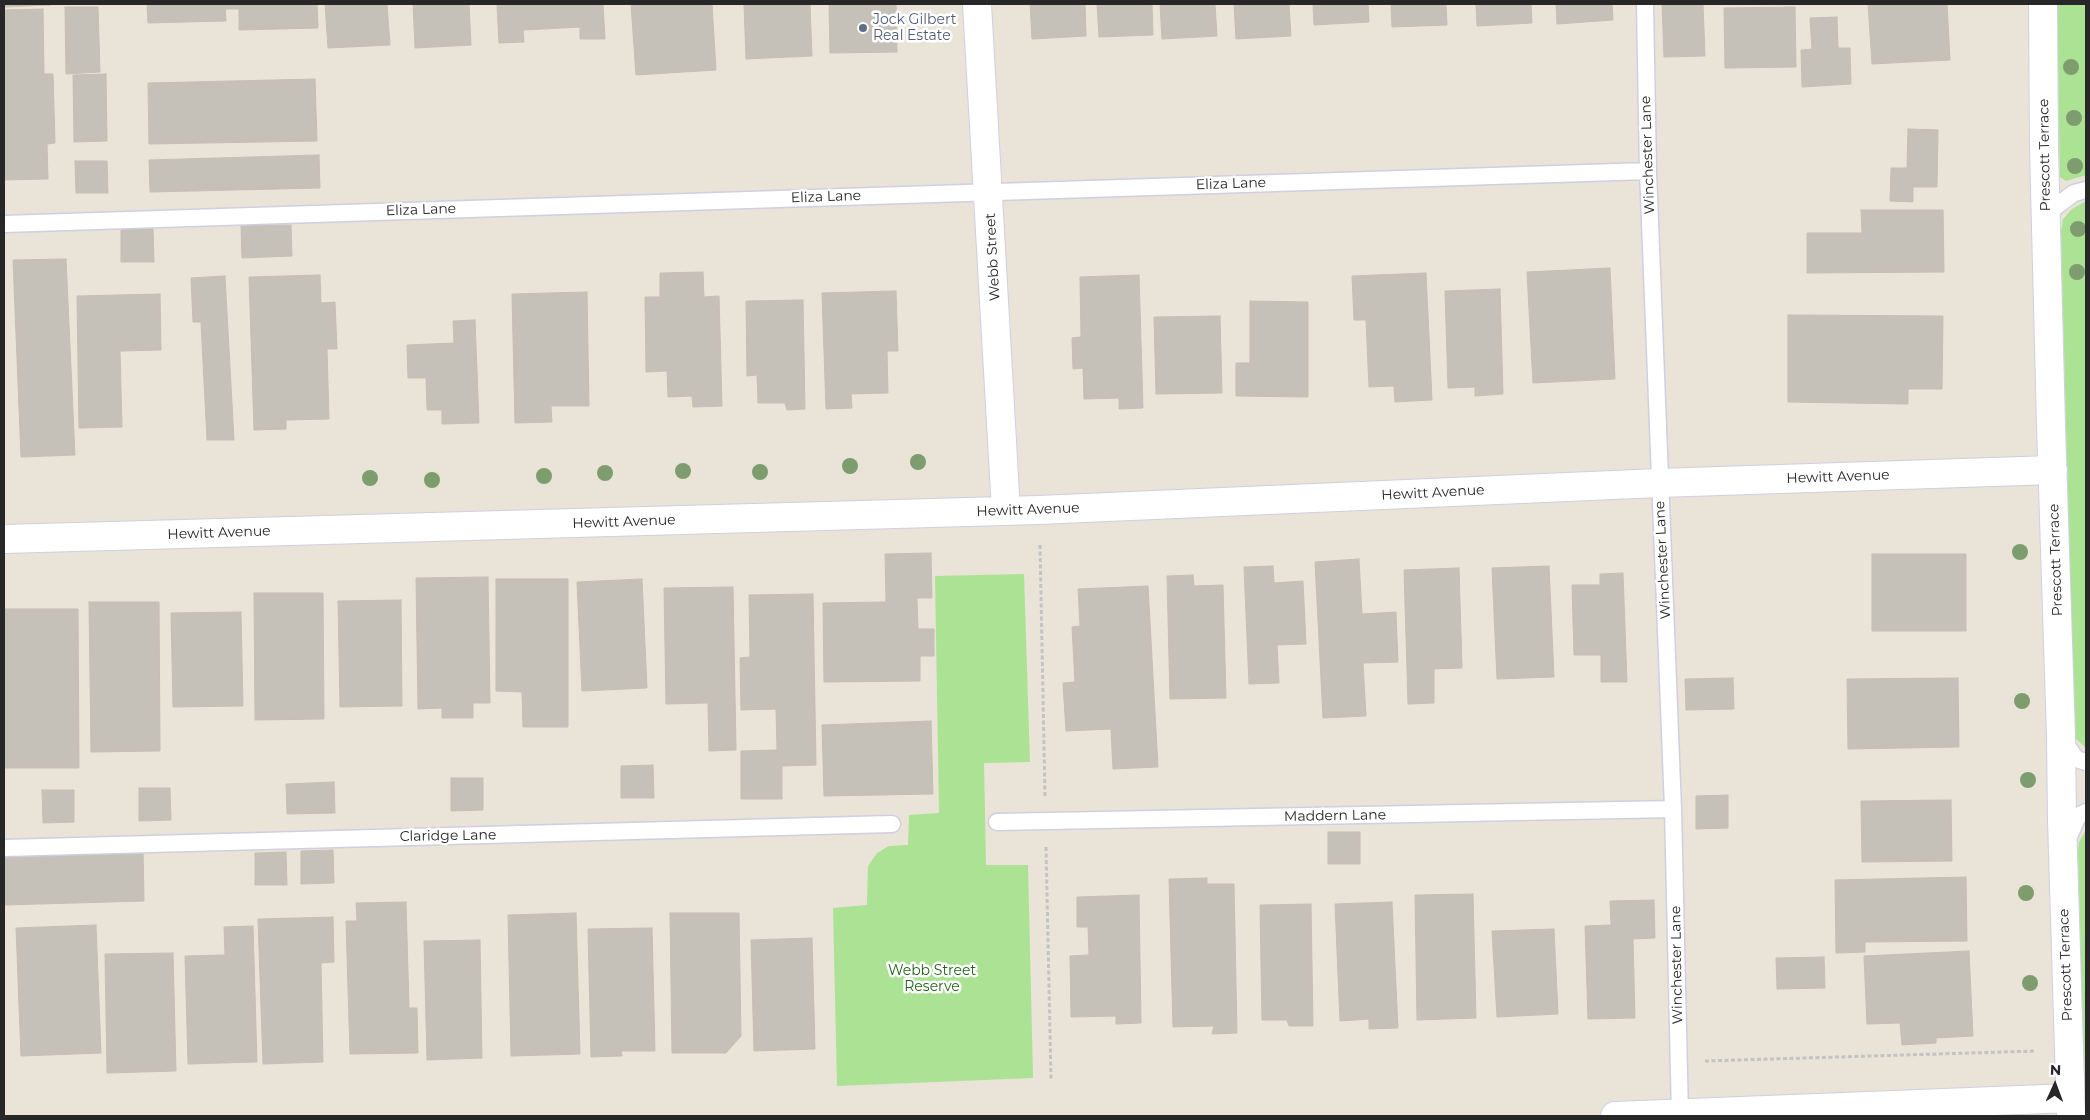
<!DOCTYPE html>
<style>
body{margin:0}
#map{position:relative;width:2090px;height:1120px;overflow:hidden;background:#eae3d8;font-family:Montserrat,sans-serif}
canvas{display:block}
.frame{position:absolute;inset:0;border:5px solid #272727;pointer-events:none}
.north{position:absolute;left:2030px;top:1060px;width:50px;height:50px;-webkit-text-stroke:4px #fff;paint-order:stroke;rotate:2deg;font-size:14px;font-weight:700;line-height:20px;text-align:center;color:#272727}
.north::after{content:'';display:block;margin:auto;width:18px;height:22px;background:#272727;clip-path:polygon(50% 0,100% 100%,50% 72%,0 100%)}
</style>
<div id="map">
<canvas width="2090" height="1120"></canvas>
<div class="frame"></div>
<div class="north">N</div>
</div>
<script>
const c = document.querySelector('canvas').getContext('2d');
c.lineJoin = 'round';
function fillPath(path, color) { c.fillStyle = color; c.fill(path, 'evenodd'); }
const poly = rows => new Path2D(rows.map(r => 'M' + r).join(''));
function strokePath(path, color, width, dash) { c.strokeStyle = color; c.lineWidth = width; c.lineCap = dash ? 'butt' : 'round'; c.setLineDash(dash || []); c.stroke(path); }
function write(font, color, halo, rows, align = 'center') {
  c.font = font + ' Montserrat,sans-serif'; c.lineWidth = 5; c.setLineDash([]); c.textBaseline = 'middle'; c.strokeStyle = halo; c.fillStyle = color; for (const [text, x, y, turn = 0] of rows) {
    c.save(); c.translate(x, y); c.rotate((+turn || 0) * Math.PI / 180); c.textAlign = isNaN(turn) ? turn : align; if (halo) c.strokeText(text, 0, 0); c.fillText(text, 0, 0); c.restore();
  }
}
fillPath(poly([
 [2057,4,2086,4,2086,175,2066,181,2060,177],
 [2086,201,2086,748,2074,737,2061,231,2063,219,2072,209],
 [1024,574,1030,762,984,763,986,865,1028,865,1033,1078,837,1086,833,908,867,905,868,866,877,853,889,846,908,845,909,815,939,813,935,576],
 [2086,830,2086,1116,2085,1116,2078,851,2079,842]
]), '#abe293');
const building = poly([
 [4,4,51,4,51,5,4,7,4,4],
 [147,4,225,4,226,21,148,23,147,4],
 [226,4,317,4,318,28,239,30,239,9,226,9,226,4],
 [325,4,387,4,390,45,328,48,325,4],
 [413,4,469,4,471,45,415,48,413,4],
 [497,4,603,4,605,39,580,39,580,27,523,30,524,42,499,43,497,4],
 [631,4,712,4,716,70,636,75,631,4],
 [744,4,810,4,812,56,746,59,744,4],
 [829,4,896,4,897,52,830,53,829,4],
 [1030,4,1085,4,1086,36,1032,39,1030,4],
 [1097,4,1152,4,1153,35,1099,37,1097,4],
 [1160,4,1215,4,1217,36,1162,39,1160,4],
 [1234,4,1289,4,1291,36,1236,39,1234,4],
 [1313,4,1368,4,1369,22,1314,25,1313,4],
 [1391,4,1446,4,1447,25,1392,27,1391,4],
 [1476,4,1531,4,1532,23,1477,26,1476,4],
 [1556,4,1612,4,1613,20,1557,24,1556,4],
 [1662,4,1703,4,1705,56,1664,57,1662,4],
 [1868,4,1947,4,1950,60,1872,64,1868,4],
 [65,7,98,7,100,72,66,74,65,7],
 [1795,7,1796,67,1725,68,1724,8,1795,7],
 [43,9,44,74,53,74,55,143,47,144,48,179,4,180,4,10,43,9],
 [1837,17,1838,48,1850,48,1851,84,1802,87,1801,50,1812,49,1810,18,1837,17],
 [106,74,107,141,74,142,73,75,106,74],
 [315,79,317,141,149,144,148,83,315,79],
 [1908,129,1938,130,1937,187,1913,187,1913,202,1890,201,1891,168,1907,168,1908,129],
 [319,155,320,188,150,192,149,160,319,155],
 [75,161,107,161,108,193,76,193,75,161],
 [1861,210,1943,210,1944,272,1807,273,1807,233,1862,233,1861,210],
 [291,225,292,256,242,258,241,226,291,225],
 [153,229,154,262,121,262,121,230,153,229],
 [66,259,75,455,21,457,13,260,66,259],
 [1610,268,1615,379,1533,383,1527,272,1610,268],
 [703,272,704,297,719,296,722,406,693,407,692,396,668,397,667,371,646,372,645,297,660,297,660,273,703,272],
 [1426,273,1432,400,1395,402,1394,386,1369,387,1366,320,1354,320,1352,276,1426,273],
 [320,275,321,303,335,302,337,349,327,349,329,419,286,420,286,429,254,430,249,277,320,275],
 [1139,275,1143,408,1119,409,1119,398,1084,399,1083,368,1073,369,1072,338,1081,337,1080,277,1139,275],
 [225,276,234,440,207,440,201,322,193,322,191,278,225,276],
 [1500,289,1503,394,1475,396,1475,387,1448,388,1445,291,1500,289],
 [896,291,898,351,887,351,888,393,851,394,852,408,826,409,822,293,896,291],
 [587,292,589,406,551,406,552,422,515,423,512,294,587,292],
 [160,294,161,350,120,351,122,427,79,428,77,296,160,294],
 [803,300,805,409,787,410,785,403,758,403,757,375,747,376,746,301,803,300],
 [1250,301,1308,302,1308,397,1236,396,1236,363,1250,363,1250,301],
 [1788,315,1943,316,1942,389,1908,389,1908,404,1788,402,1788,315],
 [1220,316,1222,393,1156,394,1154,317,1220,316],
 [475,320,479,423,442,424,442,410,427,410,426,378,408,378,407,345,454,343,453,321,475,320],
 [931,553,932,598,917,598,918,629,934,629,934,656,920,656,920,681,824,682,823,603,886,602,885,554,931,553],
 [1872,554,1966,554,1966,631,1872,631,1872,554],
 [1359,559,1362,614,1396,612,1398,662,1363,663,1366,716,1323,718,1315,562,1359,559],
 [1273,566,1274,583,1303,581,1306,644,1277,645,1279,683,1249,684,1244,567,1273,566],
 [1549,566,1554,677,1497,679,1492,568,1549,566],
 [1459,568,1462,668,1434,669,1434,703,1408,704,1404,570,1459,568],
 [1623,573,1627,682,1601,682,1601,655,1574,655,1572,585,1600,585,1600,574,1623,573],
 [1193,575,1194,586,1223,585,1226,698,1170,699,1167,576,1193,575],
 [488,577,490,703,473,703,473,718,442,718,442,708,418,709,416,578,488,577],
 [496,579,568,579,568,727,523,727,522,692,496,691,496,579],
 [642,579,647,688,582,691,577,582,642,579],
 [1148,586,1158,767,1113,769,1111,729,1066,731,1063,683,1075,682,1072,627,1080,626,1078,589,1148,586],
 [733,587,736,750,709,751,708,703,666,704,664,588,733,587],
 [254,593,323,593,324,719,255,720,254,593],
 [813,594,816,765,782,766,782,799,741,799,741,751,777,750,776,709,741,710,740,658,750,657,749,595,813,594],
 [401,600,402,706,340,707,338,601,401,600],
 [89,602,159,602,160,751,91,752,89,602],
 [4,609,78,609,79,768,4,768,4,609],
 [241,612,243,706,173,707,171,613,241,612],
 [1733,678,1734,709,1686,710,1685,679,1733,678],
 [1958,678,1959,747,1848,749,1847,679,1958,678],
 [931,721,933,794,824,796,822,725,931,721],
 [653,765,654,798,621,798,621,766,653,765],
 [451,778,483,778,483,810,451,811,451,778],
 [334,782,335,813,287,814,286,784,334,782],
 [139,788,170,788,171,820,139,821,139,788],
 [42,790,74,790,74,822,43,823,42,790],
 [1728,795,1728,828,1696,829,1696,796,1728,795],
 [1951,800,1952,861,1862,862,1861,801,1951,800],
 [1328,832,1360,832,1360,864,1328,864,1328,832],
 [143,849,144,901,4,905,4,853,143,849],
 [333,850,334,883,301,884,301,851,333,850],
 [286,852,287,885,255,885,255,853,286,852],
 [1966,877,1967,941,1865,942,1865,952,1836,953,1835,880,1966,877],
 [1207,878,1207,884,1234,884,1237,1033,1212,1034,1214,1026,1173,1027,1169,879,1207,878],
 [1473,894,1476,1018,1417,1020,1415,895,1473,894],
 [1139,895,1141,1023,1116,1024,1116,1016,1071,1017,1070,956,1089,955,1088,927,1077,927,1077,897,1139,895],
 [1654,900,1655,938,1633,939,1635,1018,1588,1019,1585,926,1611,925,1610,901,1654,900],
 [406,902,409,1008,417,1008,418,1053,350,1054,346,921,357,921,356,903,406,902],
 [1392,902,1398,1028,1369,1029,1369,1019,1340,1021,1335,904,1392,902],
 [1311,904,1313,1026,1289,1026,1287,1020,1262,1020,1260,905,1311,904],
 [576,913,580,1054,511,1056,508,915,576,913],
 [670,913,739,913,741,1036,726,1053,672,1053,670,913],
 [333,917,334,962,321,963,323,1062,263,1064,258,919,333,917],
 [96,925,101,1053,21,1056,16,928,96,925],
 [253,926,257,1062,188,1064,185,956,225,955,224,927,253,926],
 [652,928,655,1051,621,1051,622,1056,591,1057,588,929,652,928],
 [1554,929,1558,1014,1497,1017,1492,931,1554,929],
 [812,938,815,1049,754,1051,751,940,812,938],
 [480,940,482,1058,427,1060,424,941,480,940],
 [1969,951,1973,1036,1936,1038,1936,1043,1902,1045,1900,1023,1867,1024,1864,956,1969,951],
 [173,953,176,1071,107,1073,105,954,173,953],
 [1824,957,1825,988,1777,989,1776,958,1824,957]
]);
fillPath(building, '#c5c0b8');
strokePath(building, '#c5bfb2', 1);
const service = poly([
 [1645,4,1648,171,1673,809,1680,1116],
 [2046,214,2074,193,2086,190],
 [4,224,1648,171],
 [2064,741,2076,759,2086,762],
 [997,822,1673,809],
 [2067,841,2078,816,2086,812],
 [4,848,892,824]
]);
const minor = poly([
 [977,4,1006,511],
 [2043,4,2044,148,2051,425,2061,736,2062,820,2071,1116],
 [4,539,1039,510,1659,483,2053,470],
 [1615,1116,2070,1098]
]);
strokePath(service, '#ced0e1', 19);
strokePath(minor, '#ced0e1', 30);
strokePath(poly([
 [1040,545,1045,796],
 [1046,847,1051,1079],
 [1705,1061,2036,1051]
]), '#c3c3c3', 3, [4, 2.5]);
strokePath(service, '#fff', 16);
strokePath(minor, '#fff', 28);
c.fillStyle = '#7d9d6e';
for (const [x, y] of [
 [2071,67],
 [2074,118],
 [2075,166],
 [2078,229],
 [2077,272],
 [918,462],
 [850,466],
 [683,471],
 [760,472],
 [605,473],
 [544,476],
 [370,478],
 [432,480],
 [2020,552],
 [2022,701],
 [2028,780],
 [2026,893],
 [2030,983]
]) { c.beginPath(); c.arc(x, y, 8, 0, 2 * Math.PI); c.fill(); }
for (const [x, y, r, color] of [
 [863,28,5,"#5c6f8a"]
]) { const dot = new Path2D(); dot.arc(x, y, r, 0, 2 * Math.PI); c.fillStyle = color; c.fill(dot); strokePath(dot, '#fff', 2); }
write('14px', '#4e5e75', '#fff', [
 ["Jock Gilbert",873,20],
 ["Real Estate",873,36]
], 'left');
write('14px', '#272727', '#fff', [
 ["Winchester Lane",1648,155,-92],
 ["Prescott Terrace",2045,155,-91],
 ["Eliza Lane",1231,184,-2],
 ["Eliza Lane",826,197,-2],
 ["Eliza Lane",421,210,-2],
 ["Webb Street",993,257,-93],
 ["Hewitt Avenue",1838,477,-2],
 ["Hewitt Avenue",1433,493,-3],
 ["Hewitt Avenue",1028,510,-2],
 ["Hewitt Avenue",624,522,-2],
 ["Hewitt Avenue",219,533,-2],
 ["Winchester Lane",1663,560,-93],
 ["Prescott Terrace",2056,560,-92],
 ["Maddern Lane",1335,816,-1],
 ["Claridge Lane",448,836,-1],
 ["Winchester Lane",1677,965,-91],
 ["Prescott Terrace",2066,965,-92]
]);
write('14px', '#246318', '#fff', [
 ["Webb Street",932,971],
 ["Reserve",932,987]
]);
</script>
